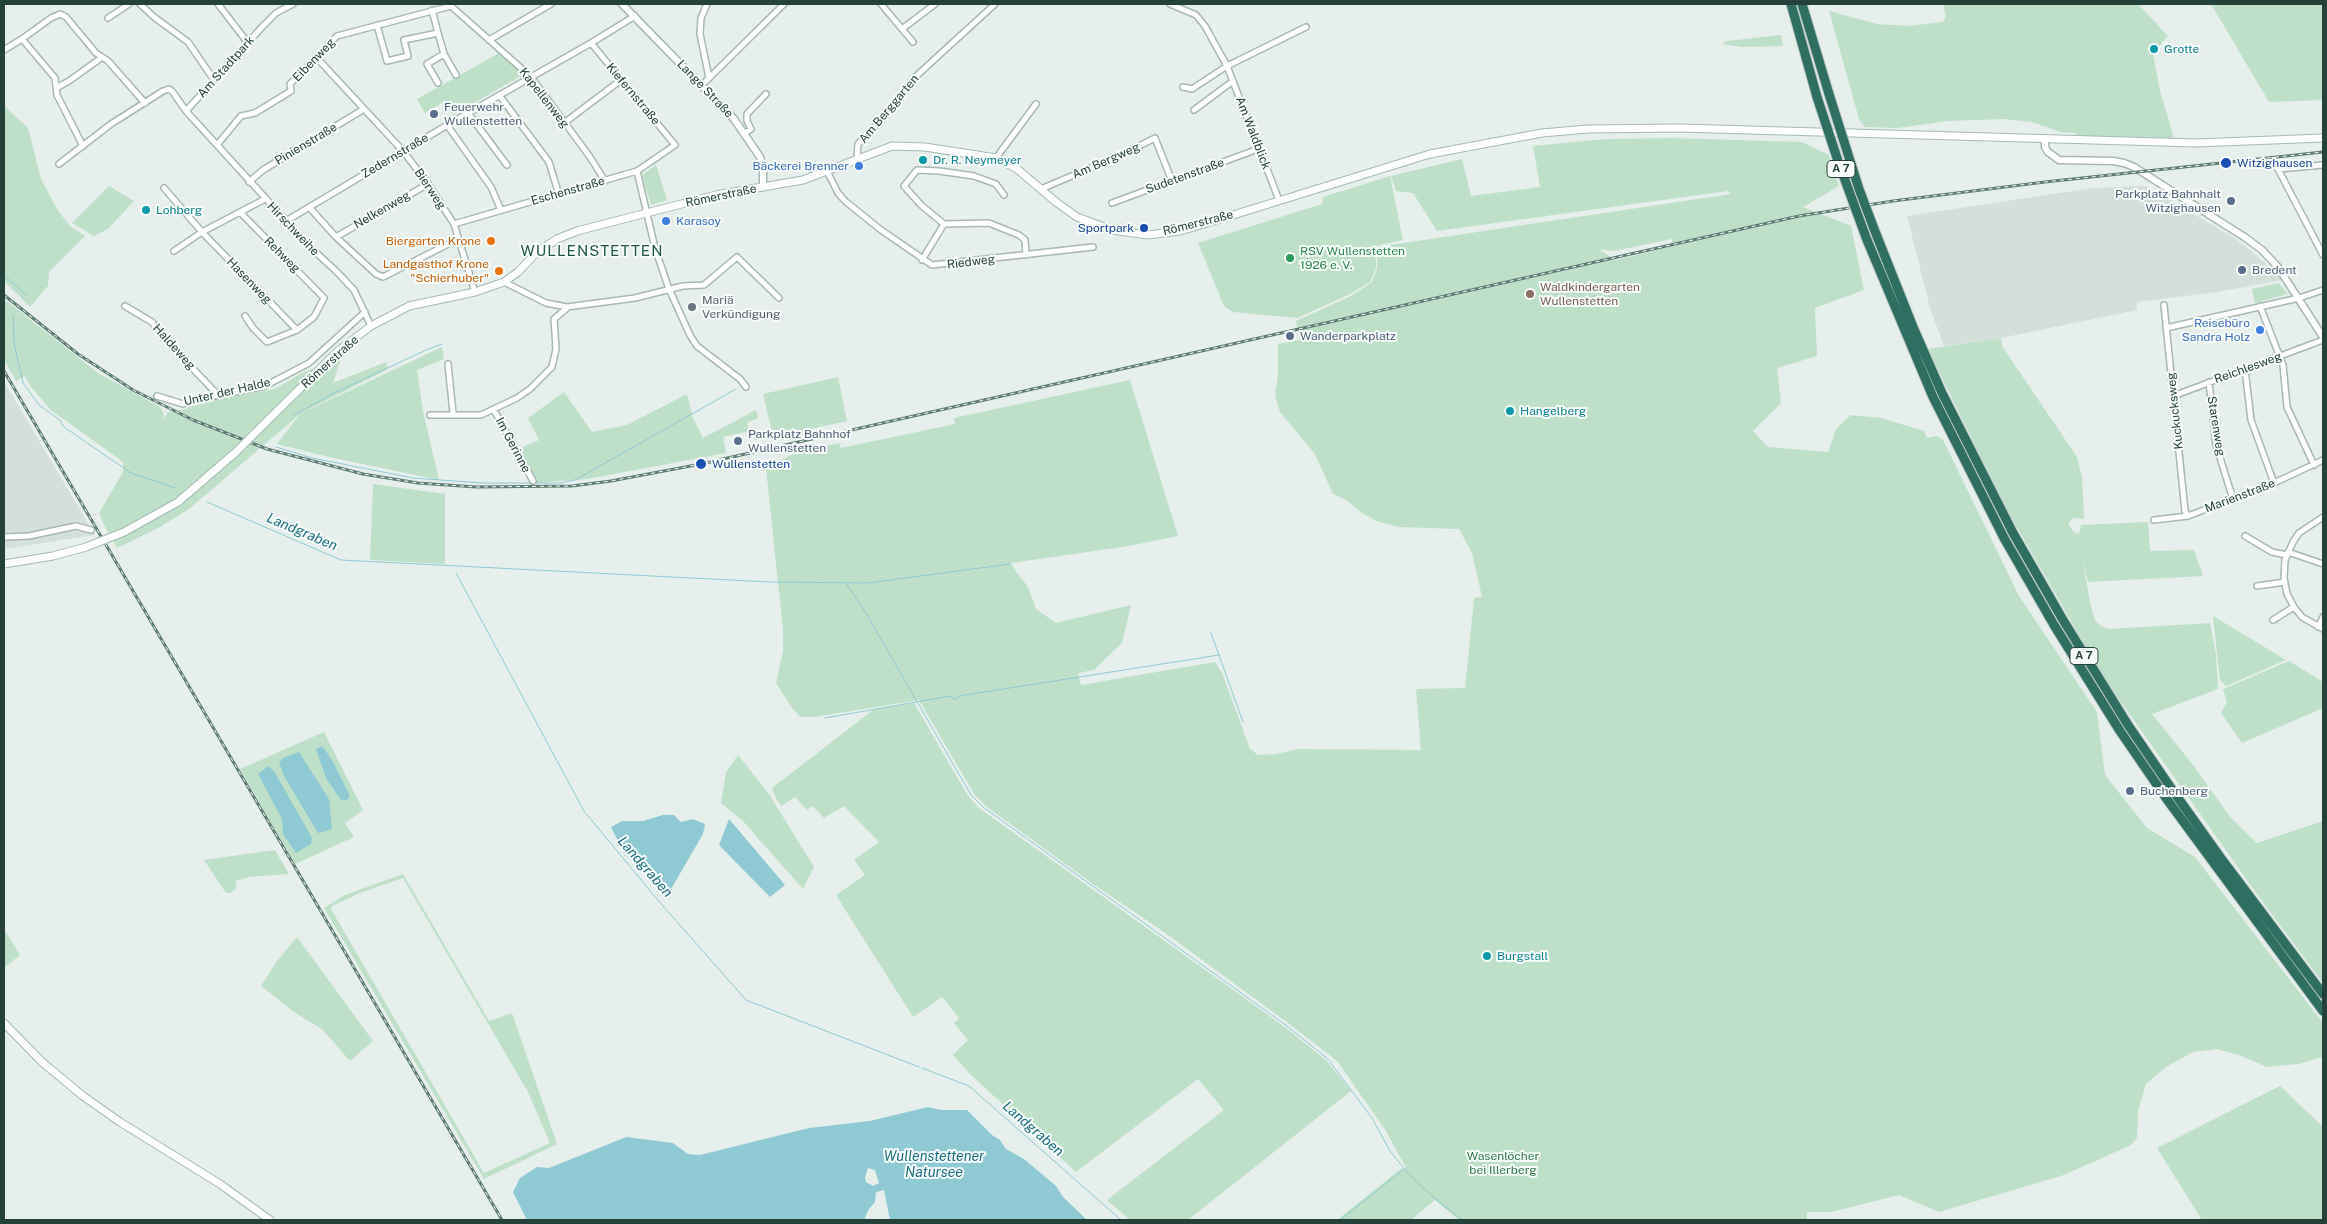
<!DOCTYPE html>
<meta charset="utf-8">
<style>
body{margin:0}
#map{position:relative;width:2327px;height:1224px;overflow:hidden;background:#e6efeb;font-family:"Public Sans",sans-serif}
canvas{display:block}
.frame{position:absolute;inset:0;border:5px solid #24423a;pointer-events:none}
</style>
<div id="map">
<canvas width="2327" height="1224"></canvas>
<div class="frame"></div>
</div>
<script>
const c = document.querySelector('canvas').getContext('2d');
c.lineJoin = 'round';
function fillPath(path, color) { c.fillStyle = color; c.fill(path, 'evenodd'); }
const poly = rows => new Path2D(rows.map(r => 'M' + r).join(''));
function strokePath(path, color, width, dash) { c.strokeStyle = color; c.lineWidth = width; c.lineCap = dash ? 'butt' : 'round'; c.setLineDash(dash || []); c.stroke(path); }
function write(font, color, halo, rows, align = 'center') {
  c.font = font + ' "Public Sans",sans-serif'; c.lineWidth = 4; c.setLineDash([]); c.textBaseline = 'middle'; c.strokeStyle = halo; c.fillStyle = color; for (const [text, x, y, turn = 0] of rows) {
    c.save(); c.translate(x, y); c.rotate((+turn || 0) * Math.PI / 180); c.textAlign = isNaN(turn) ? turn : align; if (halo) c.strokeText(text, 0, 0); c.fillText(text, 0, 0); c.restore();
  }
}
fillPath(poly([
 [2146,186,2233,237,2256,255,2282,280,2217,292,2137,302,2137,310,2001,338,1944,346,1930,308,1907,216,2093,188],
 [4,382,95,535,4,549]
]), '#d4dfda');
fillPath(poly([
 [1943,4,2138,4,2168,36,2153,53,2160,91,2172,131,2173,142,2082,140,2076,133,2060,132,2032,122,2004,119,1948,121,1898,128,1865,127,1859,119,1829,11,1877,24,1908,26,1943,22,1946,16],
 [2211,4,2323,4,2323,100,2269,102],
 [1781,35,1783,46,1742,47,1722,44,1727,41],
 [501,52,526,73,453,115,445,101,425,113,417,99],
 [4,106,28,128,41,179,57,209,70,226,85,236,49,272,48,286,30,307,4,281],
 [1671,138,1802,142,1829,155,1839,186,1803,207,1851,226,1864,290,1815,308,1817,356,1777,368,1781,403,1753,431,1768,447,1828,452,1836,429,1851,415,1881,418,1924,431,1927,438,1937,436,1943,440,2019,596,2097,712,2105,775,2147,828,2195,857,2323,1023,2323,1057,2298,1064,2267,1067,2239,1055,2217,1049,2193,1052,2166,1067,2146,1084,2138,1111,2137,1138,2131,1145,2064,1175,1939,1212,1899,1195,1832,1212,1807,1212,1807,1220,1459,1220,1435,1200,1411,1220,1337,1220,1402,1168,1404,1170,1406,1168,1386,1131,1337,1061,1292,1026,1164,932,1093,884,987,807,974,794,919,700,815,717,800,717,792,708,776,683,783,651,783,630,766,468,793,454,820,447,839,443,841,448,955,424,954,418,1130,380,1178,536,1129,546,1011,563,1017,573,1028,587,1036,609,1056,623,1131,605,1122,643,1094,670,1078,673,1081,685,1215,662,1222,673,1250,749,1258,755,1276,754,1298,749,1421,750,1416,689,1465,688,1474,598,1482,597,1472,553,1459,529,1399,527,1379,522,1362,513,1346,500,1333,494,1315,454,1280,412,1275,396,1278,375,1278,344,1300,340,1296,321,1351,296,1372,282,1377,269,1377,247,1731,194,1728,191,1437,231,1413,193,1396,191,1391,176,1462,159,1471,196,1540,187,1533,146,1607,139],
 [1672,239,1672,246,1616,260,1598,249,1614,251],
 [656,165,667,200,651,205,642,175],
 [1390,176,1403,240,1376,246,1376,269,1370,282,1350,294,1297,318,1233,312,1224,306,1198,243,1322,204,1323,197],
 [109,186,134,201,108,229,94,236,72,223],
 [2279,283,2288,294,2255,303,2252,289],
 [4,299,98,373,160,407,164,414,163,420,168,412,186,409,199,402,275,389,300,374,341,358,333,383,386,362,388,369,302,413,442,347,444,359,417,370,423,411,439,480,329,457,277,444,300,414,189,509,160,527,117,548,106,529,99,513,123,472,123,462,51,410,31,387,25,376,16,381,4,360],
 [2001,338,2002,346,2077,457,2082,477,2084,519,2073,518,2069,522,2069,525,2074,532,2079,534,2081,525,2148,522,2150,551,2194,550,2203,576,2088,582,2083,562,2090,603,2095,620,2101,626,2109,629,2210,623,2216,655,2218,689,2152,714,2193,765,2231,818,2257,843,2323,821,2323,983,2256,893,2104,678,2004,505,1928,349],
 [838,377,847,421,773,437,763,394],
 [564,392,592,432,627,425,687,394,693,418,703,438,756,410,758,418,748,422,748,430,745,432,723,437,726,453,587,479,534,483,516,450,539,440,528,418],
 [373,484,445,494,445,564,370,560],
 [2213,616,2286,660,2226,686,2220,680],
 [2289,661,2323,682,2323,708,2242,743,2221,713,2227,702,2223,689],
 [914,703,968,796,979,808,1285,1027,1327,1061,1351,1091,1188,1220,1130,1220,1107,1200,1224,1110,1198,1079,1076,1172,969,1073,953,1055,968,1040,954,1023,959,1018,942,997,913,1017,836,895,865,875,854,860,879,842,844,806,824,818,813,806,807,810,795,797,781,806,777,800,772,788,873,710],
 [324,732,363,810,345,823,354,837,295,864,240,769],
 [738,755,769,794,814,867,803,889,742,820,721,803,726,772],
 [275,850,289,874,249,877,236,881,236,889,231,893,226,893,204,860],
 [403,874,489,1021,512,1013,557,1144,484,1179,324,908,345,895],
 [403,878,528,1092,550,1143,484,1173,331,909,332,906,360,893],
 [4,929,20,955,4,968],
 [297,937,373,1041,350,1061,322,1029,297,1014,261,986,277,961],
 [2280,1086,2323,1127,2323,1220,2202,1220,2157,1148]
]), '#bfe0c8');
fillPath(poly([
 [320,747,323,747,332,760,350,796,347,800,341,800,326,778,316,749],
 [299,752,329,799,332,829,326,831,318,833,284,776,279,762,283,758],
 [268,766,274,771,312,838,311,844,296,853,283,834,282,819,258,774],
 [663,815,674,815,681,822,693,819,705,824,703,834,671,889,661,888,643,872,624,853,611,827,622,821,643,821],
 [729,819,785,885,770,897,719,845],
 [928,1107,941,1110,967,1110,992,1135,1000,1140,1006,1149,1024,1159,1056,1186,1063,1197,1087,1220,890,1220,884,1190,876,1192,875,1202,869,1209,865,1217,866,1220,527,1220,513,1192,520,1178,537,1167,549,1168,626,1137,673,1143,688,1154,700,1155,809,1128,870,1121],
 [868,1168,875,1170,879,1183,873,1186,866,1182,865,1177]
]), '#8ec9d4');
strokePath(poly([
 [4,275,26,295],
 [13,315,14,343,23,383,39,405,60,420,64,427,131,473,175,488],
 [294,415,332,394,426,350,442,344],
 [276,447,312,458,413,478,483,483,560,483,575,480,736,389],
 [207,502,341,560,769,582,868,583,1010,564],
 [456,573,584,811,656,898,746,1000,919,1067],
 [846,583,867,615,971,795,983,807,1287,1026,1329,1060],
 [1211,633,1243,722],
 [825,718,950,696,956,700,959,696,1219,655],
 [1330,1062,1372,1118,1390,1151,1407,1172,1431,1195],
 [922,1068,969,1086,1121,1220],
 [1432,1196,1462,1220],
 [1340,1220,1404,1169]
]), '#8ec9d4', 1);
const minor = poly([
 [140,4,154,17,188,42,214,80],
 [218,4,248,43],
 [293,4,276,13,263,26,186,111,310,247,336,271,354,290,371,326],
 [707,4,701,18,700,34,709,78],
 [881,4,913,42],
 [1170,4,1196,15,1205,26,1227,66,1279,200],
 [108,18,129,4],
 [377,25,387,61,408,56,404,40,438,33,432,10],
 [902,29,935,4],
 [438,33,444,54,456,75],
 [489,40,551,4],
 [4,50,22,39],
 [316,57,403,151,428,184,454,224,475,292],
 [438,83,427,64,444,54],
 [702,85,784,4],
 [58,87,69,81,101,58],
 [1183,87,1192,89,1227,66,1306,27],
 [499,95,549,162,559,195],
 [1194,110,1233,81],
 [468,113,507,165],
 [564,123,621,80],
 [447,125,491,187,501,210],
 [745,133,751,129,747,121,747,114,766,94],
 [217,145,241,116,255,113,291,91,290,84,337,36,451,6,531,77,590,157,605,181],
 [83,146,57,95,55,78,22,39,51,18,60,14,66,17,96,53,108,61,145,103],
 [857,158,858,144,892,109,913,79,995,4],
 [996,158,1036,104],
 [59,164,111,124,163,91,169,89,172,91,186,111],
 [2323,165,2278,169,2323,255],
 [637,171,655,248,669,289,690,335,697,346,740,379,746,387],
 [827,171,838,193,845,201,881,230,932,265,1093,247],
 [249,182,263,170,364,109],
 [164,188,202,232,297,330],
 [1041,189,1121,155,1155,138,1172,181],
 [1004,195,996,184,974,176,939,171,917,170,904,186,921,205,944,224,989,223,1019,235,1025,240,1026,255],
 [1112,203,1258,149],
 [309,207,336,237,376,274,383,277,458,239],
 [240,212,324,298,314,317,297,330,267,342,253,328,245,316],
 [286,221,449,124,591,43,635,16],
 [454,224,637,171,675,145,591,43],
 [336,237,428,184],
 [174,251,202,232,265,199],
 [922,260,944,224],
 [504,282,546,303,567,307,635,298,683,286,704,285,737,257,779,298],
 [2164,305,2185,511,2188,516],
 [125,306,152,322,173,348,218,395],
 [2260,306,2283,365,2287,407,2314,465],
 [2166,328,2299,298,2323,290],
 [448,364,453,413],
 [2245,369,2251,420,2274,483],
 [2209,382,2216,445,2233,499],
 [157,396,183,404,194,400,265,386,309,363,365,312],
 [2173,396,2323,340],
 [494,410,533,481],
 [430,415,481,415,517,398,530,389,552,367,556,349,554,319,567,308],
 [2323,517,2299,533,2293,542,2285,560,2284,578,2287,594,2294,607,2302,617,2323,629],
 [2154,520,2188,516,2274,483,2323,460],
 [2245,536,2272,552,2287,555],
 [4,537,29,536,76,526,91,530],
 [2288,552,2323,564],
 [2257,586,2285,582],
 [2273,620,2294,607],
 [2318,627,2323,617]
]);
const tertiary = poly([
 [622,4,734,119,760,157,763,168,763,187],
 [2045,140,2045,147,2048,152,2059,160,2113,161,2124,163,2134,167,2246,238,2262,250,2278,267,2323,337]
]);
const secondary = poly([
 [260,428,338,351,371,326,409,306,475,292,504,282,518,272,536,253,557,239,577,231,716,195,803,180,892,146,925,147,996,158,1016,168,1056,202,1077,217,1112,230,1148,235,1180,231,1204,224,1430,154,1542,133,1588,129,1680,128,2196,143,2323,138],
 [124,532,178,502,236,452],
 [4,564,53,556,86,547],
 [4,1023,42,1062,83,1096,120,1122,220,1184,270,1220]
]);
const motorway = poly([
 [1791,4,1817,97],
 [1802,4,1829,94],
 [1876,234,1913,327,1942,393,2013,533,2063,620,2128,725,2173,791,2223,861,2323,994],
 [1867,240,1933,397,2004,538,2054,625,2120,731,2166,798,2323,1011]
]);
strokePath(minor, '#a8b8b2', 8);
strokePath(tertiary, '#a8b8b2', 9);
strokePath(secondary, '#a4bbb3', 9);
strokePath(motorway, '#c2cac8', 11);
strokePath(minor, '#fff', 5);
strokePath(tertiary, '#fff', 6);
strokePath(secondary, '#fff', 7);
strokePath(motorway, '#2f6f62', 9);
const rail = poly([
 [4,295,78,354,133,390,193,420,267,449,363,474,418,483,476,487,572,486,611,481,701,464,1799,216,1893,201,2045,182,2323,152],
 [4,371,502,1220]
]);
strokePath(rail, '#5f7d75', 3);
strokePath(rail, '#f7fbf9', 1, [4]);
const secondaryBridge = poly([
 [236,452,260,428],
 [86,547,124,532]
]);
const motorwayBridge = poly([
 [1829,94,1859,189,1876,234],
 [1817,97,1838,161,1867,240]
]);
strokePath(secondaryBridge, '#a4bbb3', 9, []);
strokePath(motorwayBridge, '#c2cac8', 11, []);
strokePath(secondaryBridge, '#fff', 7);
strokePath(motorwayBridge, '#2f6f62', 9);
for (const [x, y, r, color] of [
 [2154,49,5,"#0f9aa8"],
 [434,114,5,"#5c6f8a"],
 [923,160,5,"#0f9aa8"],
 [2226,163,6,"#1a4fb4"],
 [859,166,5,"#3f7fe0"],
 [2231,201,5,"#5c6f8a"],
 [146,210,5,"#0f9aa8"],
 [666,221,5,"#3f7fe0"],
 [1144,228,5,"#1a4fb4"],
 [491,241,5,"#e8710a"],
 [1290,258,5,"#2e9e5b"],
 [2242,270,5,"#5c6f8a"],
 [499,271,5,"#e8710a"],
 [1530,294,5,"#8d6e63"],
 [692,307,5,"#6b7280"],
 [2260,330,5,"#3f7fe0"],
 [1290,336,5,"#5c6f8a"],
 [1510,411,5,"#0f9aa8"],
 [738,441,5,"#5c6f8a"],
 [701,464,6,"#1a4fb4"],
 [2130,791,5,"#5c6f8a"],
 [1487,956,5,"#0f9aa8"]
]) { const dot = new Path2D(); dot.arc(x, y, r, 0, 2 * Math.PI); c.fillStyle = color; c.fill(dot); strokePath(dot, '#f7fbf9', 2); }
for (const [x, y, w] of [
 [1841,169,28],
 [2084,656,28]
]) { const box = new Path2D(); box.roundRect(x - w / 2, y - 8.5, w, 17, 4); c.fillStyle = '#f7fbf9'; c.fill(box); strokePath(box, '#24423a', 1); }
write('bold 11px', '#24423a', null, [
 ["A 7",1841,169],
 ["A 7",2084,656]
]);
write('12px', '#0d838f', '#f7fbf9', [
 ["Grotte",2164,49],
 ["Dr. R. Neymeyer",933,160],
 ["Lohberg",156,210],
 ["Hangelberg",1520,411],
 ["Burgstall",1497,956]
], 'left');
write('12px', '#24423a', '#f7fbf9', [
 ["Eibenweg",314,60,-46],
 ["Am Stadtpark",226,67,-48],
 ["Lange Straße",705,89,46],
 ["Kiefernstraße",633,94,50],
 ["Kapellenweg",544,98,52],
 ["Am Berggarten",889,109,-50],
 ["Am Waldblick",1253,133,69],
 ["Pinienstraße",306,144,-31],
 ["Zedernstraße",395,156,-31],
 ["Am Bergweg",1106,161,-24],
 ["Sudetenstraße",1185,176,-20],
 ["Bierweg",430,189,56],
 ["Eschenstraße",568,191,-16],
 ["Römerstraße",721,196,-12],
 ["Nelkenweg",382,210,-30],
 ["Römerstraße",1198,223,-14],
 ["Hirschweihe",293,229,46],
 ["Rehweg",282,255,45],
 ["Riedweg",971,262,-7],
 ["Hasenweg",249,281,46],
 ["Haldeweg",174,347,48],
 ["Römerstraße",330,362,-42],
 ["Reichlesweg",2248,368,-20],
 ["Unter der Halde",227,392,-13],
 ["Kuckucksweg",2175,411,-96],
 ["Starenweg",2216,426,81],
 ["Im Gerinne",513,445,62],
 ["Marienstraße",2240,496,-21]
]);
write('12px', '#4e5e75', '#f7fbf9', [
 ["Feuerwehr",444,107],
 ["Wullenstetten",444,121],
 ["Parkplatz Bahnhalt",2221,194,"right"],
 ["Witzighausen",2221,208,"right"],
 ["Bredent",2252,270],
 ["Wanderparkplatz",1300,336],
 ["Parkplatz Bahnhof",748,434],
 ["Wullenstetten",748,448],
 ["Buchenberg",2140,791]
], 'left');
write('12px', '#164399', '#f7fbf9', [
 ["Witzighausen",2237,163],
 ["Sportpark",1134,228,"right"],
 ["Wullenstetten",712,464]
], 'left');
write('12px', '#366cbe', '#f7fbf9', [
 ["Bäckerei Brenner",849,166],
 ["Karasoy",676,221,"left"],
 ["Reisebüro",2250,323],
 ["Sandra Holz",2250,337]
], 'right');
write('12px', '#c56008', '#f7fbf9', [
 ["Biergarten Krone",481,241],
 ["Landgasthof Krone",489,264],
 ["\"Schierhuber\"",489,278]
], 'right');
write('12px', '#27864d', '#f7fbf9', [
 ["RSV Wullenstetten",1300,251],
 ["1926 e. V.",1300,265]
], 'left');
write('12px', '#785e54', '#f7fbf9', [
 ["Waldkindergarten",1540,287],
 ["Wullenstetten",1540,301]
], 'left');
write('12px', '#5b616d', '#f7fbf9', [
 ["Mariä",702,300],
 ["Verkündigung",702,314]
], 'left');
write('12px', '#2d7a4b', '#f7fbf9', [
 ["Wasenlöcher",1503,1156],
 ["bei Illerberg",1503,1170]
]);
write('italic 14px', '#1c6f80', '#f7fbf9', [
 ["Landgraben",302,532,23],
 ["Landgraben",645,867,49],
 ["Landgraben",1033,1129,41],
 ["Wullenstettener",934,1157],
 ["Natursee",934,1173]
]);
c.letterSpacing = '1px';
write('15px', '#1f5548', '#f7fbf9', [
 ["WULLENSTETTEN",592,251]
]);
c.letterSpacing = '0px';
</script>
